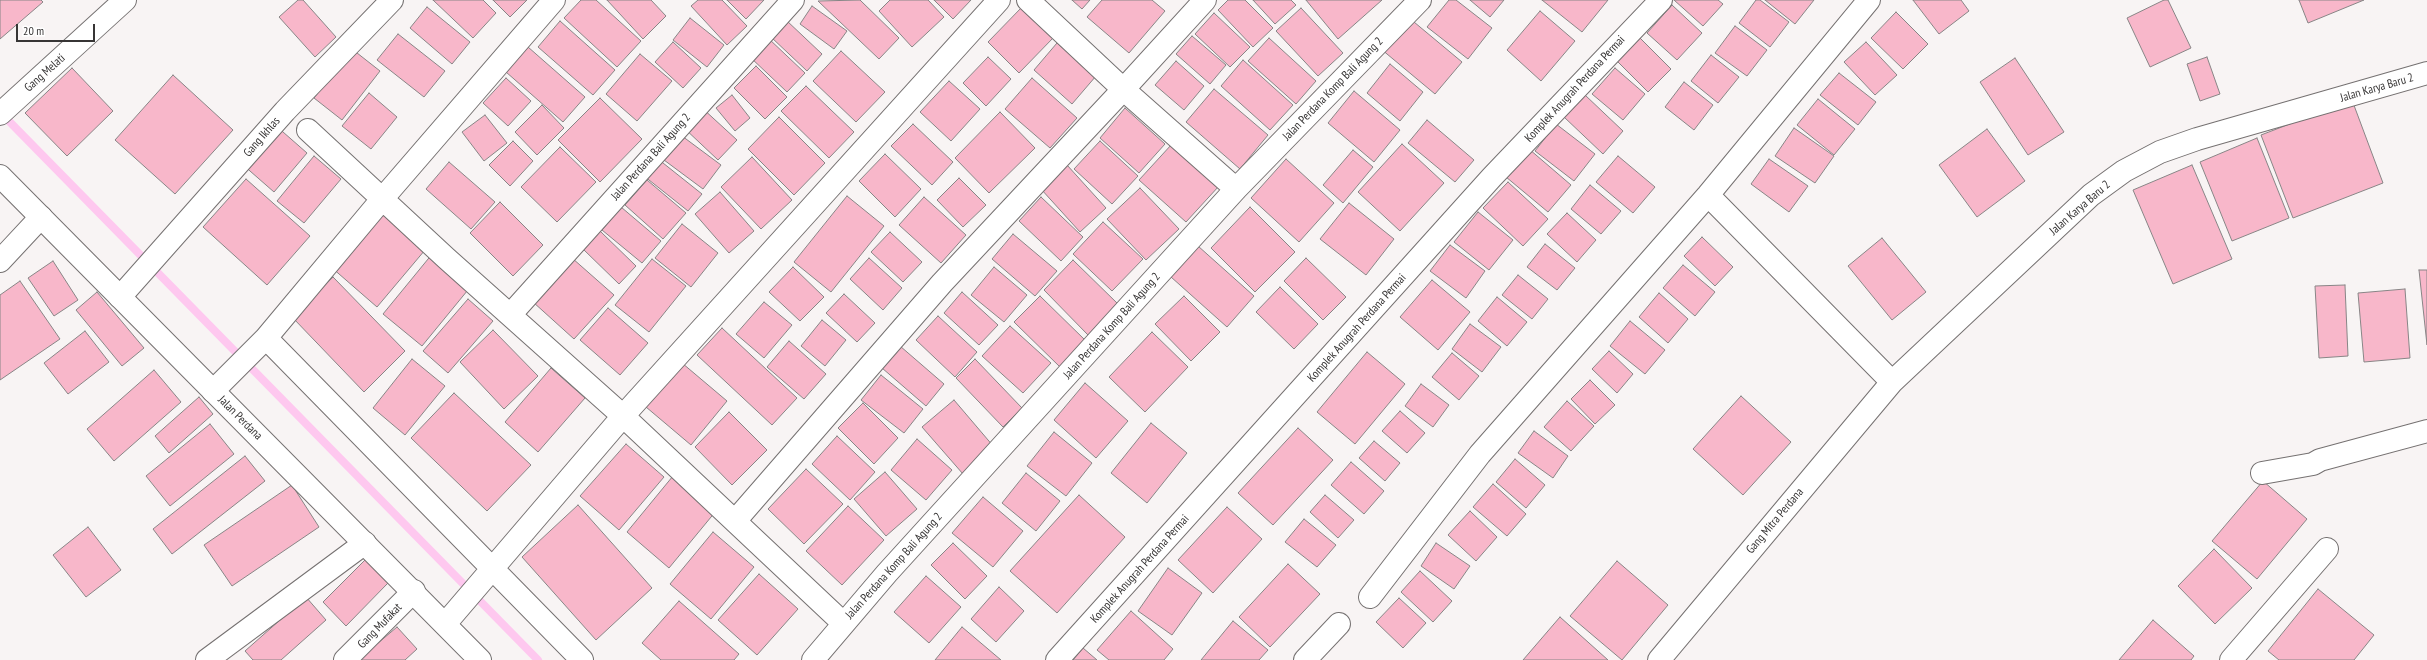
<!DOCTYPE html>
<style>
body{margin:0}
#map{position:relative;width:2427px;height:660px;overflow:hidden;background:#f8f4f4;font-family:"PT Sans Narrow",sans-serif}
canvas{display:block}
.scale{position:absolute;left:16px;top:24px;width:79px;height:18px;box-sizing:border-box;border:2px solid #373535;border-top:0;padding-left:5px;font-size:12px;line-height:14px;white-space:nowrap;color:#373535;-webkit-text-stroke:3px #fff;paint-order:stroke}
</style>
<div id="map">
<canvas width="2427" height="660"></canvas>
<div class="scale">20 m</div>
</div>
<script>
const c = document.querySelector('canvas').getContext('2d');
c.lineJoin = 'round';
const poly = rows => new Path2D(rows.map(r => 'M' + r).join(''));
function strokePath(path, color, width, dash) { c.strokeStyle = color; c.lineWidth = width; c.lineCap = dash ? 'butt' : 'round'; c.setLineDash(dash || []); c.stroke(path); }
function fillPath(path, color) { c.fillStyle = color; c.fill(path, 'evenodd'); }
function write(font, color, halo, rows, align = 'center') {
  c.font = font + ' "PT Sans Narrow",sans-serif'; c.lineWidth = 3; c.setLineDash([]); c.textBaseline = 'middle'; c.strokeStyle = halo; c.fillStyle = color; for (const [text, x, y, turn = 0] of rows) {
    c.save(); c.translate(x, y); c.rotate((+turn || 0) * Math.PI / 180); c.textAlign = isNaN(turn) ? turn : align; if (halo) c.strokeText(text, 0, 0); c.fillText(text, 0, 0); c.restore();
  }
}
strokePath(poly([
 [1,113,538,660]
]), '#fec8ef', 8);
const building = poly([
 [0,0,41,0,43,2,0,39,0,0],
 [298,0,303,0,336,37,315,57,279,17,298,0],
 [433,0,483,0,496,13,473,38,433,0],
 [493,0,527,0,510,17,493,0],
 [581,0,596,0,641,41,617,67,564,18,581,0],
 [607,0,651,0,666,16,643,39,607,0],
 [698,0,722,0,747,26,727,45,691,6,698,0],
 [727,0,764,0,746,19,727,0],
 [860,0,899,38,879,59,818,1,860,0],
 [890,0,928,0,944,17,912,47,879,11,890,0],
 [934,0,971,0,953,19,934,0],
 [1072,0,1090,0,1082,9,1072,0],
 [1102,0,1152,0,1165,11,1129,53,1087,17,1102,0],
 [1228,0,1245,0,1273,28,1253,47,1218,10,1228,0],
 [1253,0,1291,0,1296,5,1275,24,1253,0],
 [1306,0,1382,0,1338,39,1306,0],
 [1449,0,1456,0,1492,28,1468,59,1427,27,1449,0],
 [1470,0,1504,0,1490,17,1470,0],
 [1542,0,1608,0,1582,32,1542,0],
 [1674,0,1718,0,1723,4,1703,26,1674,0],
 [1756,0,1760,0,1789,22,1770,47,1739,23,1756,0],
 [1765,0,1814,0,1795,24,1765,0],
 [1913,0,1961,0,1969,11,1939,34,1913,0],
 [2164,0,2168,0,2191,48,2150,67,2127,18,2164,0],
 [2299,0,2364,0,2308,23,2299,0],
 [1672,5,1702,33,1677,60,1647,33,1672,5],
 [812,6,847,31,834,49,800,24,812,6],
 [1023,6,1054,37,1019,73,988,42,1023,6],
 [427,7,470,42,452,64,410,28,427,7],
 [1301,8,1343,53,1318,76,1276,31,1301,8],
 [1540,11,1575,41,1541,81,1507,50,1540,11],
 [1896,12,1928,44,1903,69,1871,38,1896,12],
 [1214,13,1250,47,1230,67,1195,34,1214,13],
 [1408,17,1462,62,1435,94,1381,49,1408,17],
 [690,18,724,45,707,67,673,40,690,18],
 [786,20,822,54,807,71,771,37,786,20],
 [560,21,615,70,593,95,538,47,560,21],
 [1735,26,1767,50,1747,76,1715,53,1735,26],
 [398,34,445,71,424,97,377,60,398,34],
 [1192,36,1226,65,1210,84,1176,54,1192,36],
 [768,38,805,73,787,92,750,57,768,38],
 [1269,38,1316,81,1296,104,1248,61,1269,38],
 [1640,38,1671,69,1648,92,1617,61,1640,38],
 [673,42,701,68,683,88,655,62,673,42],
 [1866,42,1897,75,1875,95,1844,62,1866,42],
 [1057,43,1096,76,1072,104,1034,70,1057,43],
 [528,47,585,97,563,122,506,72,528,47],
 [352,49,380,71,342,120,314,98,352,49],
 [841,51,885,92,856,122,813,81,841,51],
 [640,54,672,81,637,121,606,94,640,54],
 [1711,55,1739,77,1718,103,1691,81,1711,55],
 [988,57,1011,79,986,106,963,83,988,57],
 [2207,57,2220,94,2200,101,2187,64,2207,57],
 [2015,58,2064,132,2028,155,1980,82,2015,58],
 [1243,60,1293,105,1270,130,1221,86,1243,60],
 [1176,61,1204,86,1184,110,1155,85,1176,61],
 [1390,64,1423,92,1400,121,1367,93,1390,64],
 [756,66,787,97,765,119,734,88,756,66],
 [72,68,113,111,67,156,25,113,72,68],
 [1615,68,1645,94,1623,120,1592,94,1615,68],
 [1839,73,1876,102,1858,125,1820,95,1839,73],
 [173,75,233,130,175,194,115,140,173,75],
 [506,78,531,101,508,126,483,103,506,78],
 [1032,78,1077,118,1050,148,1005,109,1032,78],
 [949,81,980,109,951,141,920,112,949,81],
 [1684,82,1713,105,1694,130,1665,107,1684,82],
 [806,86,854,132,829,158,781,111,806,86],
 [1214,89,1268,135,1240,169,1186,122,1214,89],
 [1354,91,1400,130,1374,162,1328,123,1354,91],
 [369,93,397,117,371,149,342,126,369,93],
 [732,95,750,118,735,131,716,108,732,95],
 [1585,95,1623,131,1603,154,1564,117,1585,95],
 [600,98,642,139,600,182,558,140,600,98],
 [1818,99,1855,129,1834,155,1797,125,1818,99],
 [2352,100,2383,183,2293,218,2261,135,2352,100],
 [542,105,564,128,537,155,515,132,542,105],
 [701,107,737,140,718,160,683,127,701,107],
 [1125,108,1165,144,1139,173,1100,138,1125,108],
 [1000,112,1035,148,989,193,955,158,1000,112],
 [485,115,507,143,484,161,462,132,485,115],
 [779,117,825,163,794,195,748,149,779,117],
 [1427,120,1474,160,1455,182,1408,143,1427,120],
 [913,124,953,162,932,185,891,146,913,124],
 [1556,124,1595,154,1574,181,1535,151,1556,124],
 [275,125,307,153,274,192,242,164,275,125],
 [1794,128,1834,156,1815,183,1775,156,1794,128],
 [1987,129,2025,181,1977,217,1939,165,1987,129],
 [682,136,721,165,703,189,664,160,682,136],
 [2257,138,2289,218,2232,241,2200,162,2257,138],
 [513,141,533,161,510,186,489,165,513,141],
 [1100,141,1138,176,1112,204,1074,169,1100,141],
 [1172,144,1219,186,1186,222,1139,180,1172,144],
 [1402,144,1444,183,1400,231,1358,192,1402,144],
 [560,147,596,182,557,222,521,187,560,147],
 [1529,149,1571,185,1548,212,1506,177,1529,149],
 [1353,150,1373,167,1343,203,1323,185,1353,150],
 [885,154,921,189,895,217,859,181,885,154],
 [314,156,341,179,304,223,277,201,314,156],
 [1618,156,1655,187,1633,213,1596,182,1618,156],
 [752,157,792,200,761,229,721,187,752,157],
 [658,159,702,194,688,211,644,176,658,159],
 [1286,159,1334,203,1299,242,1251,198,1286,159],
 [1769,159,1808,186,1789,212,1751,184,1769,159],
 [449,162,495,202,471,229,426,189,449,162],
 [1067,165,1106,208,1080,232,1041,189,1067,165],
 [2192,165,2232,259,2173,284,2133,190,2192,165],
 [959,178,986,205,963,227,937,200,959,178],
 [246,179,310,236,267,285,203,227,246,179],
 [647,180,686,213,663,239,625,205,647,180],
 [1508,182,1548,219,1523,246,1483,208,1508,182],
 [1590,185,1621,211,1601,234,1571,209,1590,185],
 [1140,188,1179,229,1146,260,1107,219,1140,188],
 [720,192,754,231,729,253,695,214,720,192],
 [847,196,884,226,831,292,794,262,847,196],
 [924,197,966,235,941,263,899,225,924,197],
 [1041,197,1083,237,1061,261,1019,221,1041,197],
 [500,202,543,245,513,276,470,233,500,202],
 [1349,203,1394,239,1366,275,1320,239,1349,203],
 [621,207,661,241,642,263,602,230,621,207],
 [1250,207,1295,252,1255,292,1211,248,1250,207],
 [378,211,425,250,377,307,331,267,378,211],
 [1478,212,1513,240,1489,270,1454,242,1478,212],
 [1567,213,1596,240,1577,262,1547,234,1567,213],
 [1103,222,1143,259,1112,291,1073,254,1103,222],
 [682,224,718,253,691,287,655,258,682,224],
 [600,231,636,266,619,284,583,249,600,231],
 [890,232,922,262,903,282,871,252,890,232],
 [1013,234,1057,271,1035,296,992,259,1013,234],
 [1702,237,1733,267,1715,286,1684,256,1702,237],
 [1882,238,1926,292,1892,320,1848,266,1882,238],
 [1545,244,1575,268,1557,290,1527,267,1545,244],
 [1450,245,1485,271,1466,298,1430,271,1450,245],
 [1198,246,1254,296,1227,327,1171,277,1198,246],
 [433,253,472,285,422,346,383,314,433,253],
 [572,258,614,295,574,339,533,302,572,258],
 [869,258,902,288,883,310,850,279,869,258],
 [1306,258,1346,297,1323,320,1284,281,1306,258],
 [652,259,686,286,649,332,615,305,652,259],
 [1073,260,1118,304,1088,335,1044,290,1073,260],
 [53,261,78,300,54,316,28,278,53,261],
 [1683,265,1715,292,1695,316,1663,288,1683,265],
 [793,267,824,297,800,321,769,292,793,267],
 [994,267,1027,295,1004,322,971,295,994,267],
 [2419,270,2427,270,2427,345,2419,270],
 [1518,275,1548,299,1532,319,1502,295,1518,275],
 [333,277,405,351,364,392,293,318,333,277],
 [1432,280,1470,312,1438,350,1400,317,1432,280],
 [20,281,60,339,0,380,0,295,20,281],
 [2345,285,2348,356,2319,358,2315,286,2345,285],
 [1280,287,1318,324,1294,349,1256,312,1280,287],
 [2405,289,2410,358,2364,362,2358,293,2405,289],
 [97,292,144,348,122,366,76,310,97,292],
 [962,292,998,325,979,345,944,313,962,292],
 [1659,293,1688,319,1668,343,1639,317,1659,293],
 [844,294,875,323,857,342,826,313,844,294],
 [1040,296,1086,341,1060,367,1014,322,1040,296],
 [1184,296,1220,332,1191,361,1155,324,1184,296],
 [1497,297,1527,322,1507,346,1478,321,1497,297],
 [468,299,493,321,448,373,423,351,468,299],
 [764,302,792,325,764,358,736,334,764,302],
 [608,308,648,343,620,375,580,340,608,308],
 [938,316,977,352,955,377,916,340,938,316],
 [822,320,846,340,825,366,801,346,822,320],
 [1630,321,1665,350,1645,374,1610,346,1630,321],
 [1470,324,1501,347,1482,372,1452,349,1470,324],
 [1010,326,1051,363,1023,393,982,356,1010,326],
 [722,328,797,398,772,425,697,355,722,328],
 [493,330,538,376,504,409,460,362,493,330],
 [85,331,109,362,68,394,44,363,85,331],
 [1152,332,1188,367,1145,412,1109,377,1152,332],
 [789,341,826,374,804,399,767,367,789,341],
 [900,346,944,384,926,406,882,368,900,346],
 [1609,351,1633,374,1617,393,1592,369,1609,351],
 [1367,352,1405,384,1355,444,1317,412,1367,352],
 [1452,353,1479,376,1459,400,1432,377,1452,353],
 [412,359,445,386,405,435,373,408,412,359],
 [975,359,1022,408,1003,427,956,378,975,359],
 [682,363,727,401,691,445,646,407,682,363],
 [551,368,585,398,538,452,505,422,551,368],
 [154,370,181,402,114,461,87,429,154,370],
 [881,375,923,409,904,433,861,400,881,375],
 [1590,380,1615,405,1595,424,1571,399,1590,380],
 [1085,383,1128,421,1096,458,1054,420,1085,383],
 [1421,384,1449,405,1433,427,1405,406,1421,384],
 [454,393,531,465,487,511,411,438,454,393],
 [1741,396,1791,442,1743,495,1693,449,1741,396],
 [199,397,213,414,169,453,155,436,199,397],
 [954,400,994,447,963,474,922,427,954,400],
 [1567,401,1594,426,1571,451,1544,427,1567,401],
 [863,403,898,438,874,464,838,428,863,403],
 [1400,411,1425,433,1407,453,1382,431,1400,411],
 [729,412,767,450,732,485,695,447,729,412],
 [1151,423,1187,453,1147,503,1111,473,1151,423],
 [210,424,234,454,170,506,146,476,210,424],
 [1298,428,1333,460,1273,525,1238,493,1298,428],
 [1534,431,1568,456,1553,478,1518,453,1534,431],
 [1054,432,1092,463,1066,496,1027,466,1054,432],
 [837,436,875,472,850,500,812,464,837,436],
 [917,439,952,470,926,500,891,470,917,439],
 [1374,441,1400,463,1385,481,1359,458,1374,441],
 [626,444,664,477,619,530,580,496,626,444],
 [245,456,265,481,172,554,153,529,245,456],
 [1515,459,1545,485,1526,508,1496,482,1515,459],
 [1351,462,1384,491,1364,514,1331,485,1351,462],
 [806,469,843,504,804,544,768,509,806,469],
 [885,472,917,509,886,536,854,499,885,472],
 [1026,473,1060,501,1036,531,1002,503,1026,473],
 [673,476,716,511,669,568,627,532,673,476],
 [2263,481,2307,519,2257,579,2212,541,2263,481],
 [1493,484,1526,514,1507,536,1473,507,1493,484],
 [292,485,319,527,232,586,204,545,292,485],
 [1079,495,1125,537,1057,613,1010,571,1079,495],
 [1325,495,1354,520,1338,538,1310,512,1325,495],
 [983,497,1023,531,993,567,952,533,983,497],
 [578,505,652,588,596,640,522,557,578,505],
 [848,506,884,540,842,585,806,551,848,506],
 [1227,507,1262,539,1213,593,1178,560,1227,507],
 [1470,511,1497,537,1476,561,1448,535,1470,511],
 [1304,519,1336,545,1317,567,1285,542,1304,519],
 [88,527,121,570,86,597,53,555,88,527],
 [713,532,754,567,711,619,670,584,713,532],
 [953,543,987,576,965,599,931,565,953,543],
 [1436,543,1470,566,1454,589,1421,566,1436,543],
 [2214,549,2252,588,2215,624,2178,586,2214,549],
 [365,560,388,583,346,626,323,602,365,560],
 [1617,561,1668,605,1622,660,1570,616,1617,561],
 [1288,564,1320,594,1270,647,1239,617,1288,564],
 [1168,568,1202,593,1172,635,1138,611,1168,568],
 [1420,571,1452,601,1433,622,1401,592,1420,571],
 [759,574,798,609,757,655,718,620,759,574],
 [926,576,961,607,929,643,894,612,926,576],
 [999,587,1024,611,996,642,971,619,999,587],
 [2318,589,2374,635,2354,660,2279,660,2268,651,2318,589],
 [306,597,326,620,281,660,253,660,245,651,306,597],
 [1399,598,1426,623,1403,648,1376,622,1399,598],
 [679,601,739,654,734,660,661,660,642,643,679,601],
 [1131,611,1173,649,1164,660,1109,660,1097,650,1131,611],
 [1560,617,1608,660,1523,660,1560,617],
 [2153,620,2194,656,2191,660,2119,660,2153,620],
 [1233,621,1268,650,1259,660,1201,660,1233,621],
 [397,627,417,649,405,660,358,660,397,627],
 [962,627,1001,660,935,660,962,627],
 [1083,648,1097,660,1073,660,1083,648]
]);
fillPath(building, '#f8b7ca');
strokePath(building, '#888586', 1);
const street = poly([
 [554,0,383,198,266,338,582,660],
 [1028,0,1123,89,1236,189],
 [0,114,125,0],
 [308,130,446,258,623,416,843,623],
 [1708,195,1892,382],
 [0,261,41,217],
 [120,297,285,111,392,0],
 [511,314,793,0],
 [213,391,266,338],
 [2262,473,2313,464,2320,460,2427,431],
 [735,521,942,283,1132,80,1205,0],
 [1370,597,1480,454,1708,195,1869,0],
 [445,624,623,416,999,0],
 [207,660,365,543],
 [345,660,414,591],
 [813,660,887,573,1236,189,1420,0],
 [1057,660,1492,177,1661,0],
 [1305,660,1339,624],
 [1659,660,1892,382,2091,195,2124,171,2160,152,2197,139,2427,73],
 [2231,660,2327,549]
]);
const secondary = poly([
 [0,176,480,660]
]);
strokePath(street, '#757171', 24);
strokePath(secondary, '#757171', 24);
strokePath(street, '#fff', 22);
strokePath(secondary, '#fff', 22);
write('12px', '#373535', '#fff', [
 ["Gang Melati",45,73,-42],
 ["Jalan Karya Baru 2",2377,88,-16],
 ["Jalan Perdana Komp Bali Agung 2",1333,89,-46],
 ["Komplek Anugrah Perdana Permai",1575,89,-47],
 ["Gang Ikhlas",262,137,-49],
 ["Jalan Perdana Bali Agung 2",651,157,-48],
 ["Jalan Karya Baru 2",2080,208,-41],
 ["Jalan Perdana Komp Bali Agung 2",1112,326,-48],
 ["Komplek Anugrah Perdana Permai",1357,328,-48],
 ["Jalan Perdana",240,418,45],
 ["Gang Mitra Perdana",1775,521,-50],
 ["Jalan Perdana Komp Bali Agung 2",894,566,-48],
 ["Komplek Anugrah Perdana Permai",1140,569,-48],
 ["Gang Mufakat",380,626,-46]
]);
</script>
